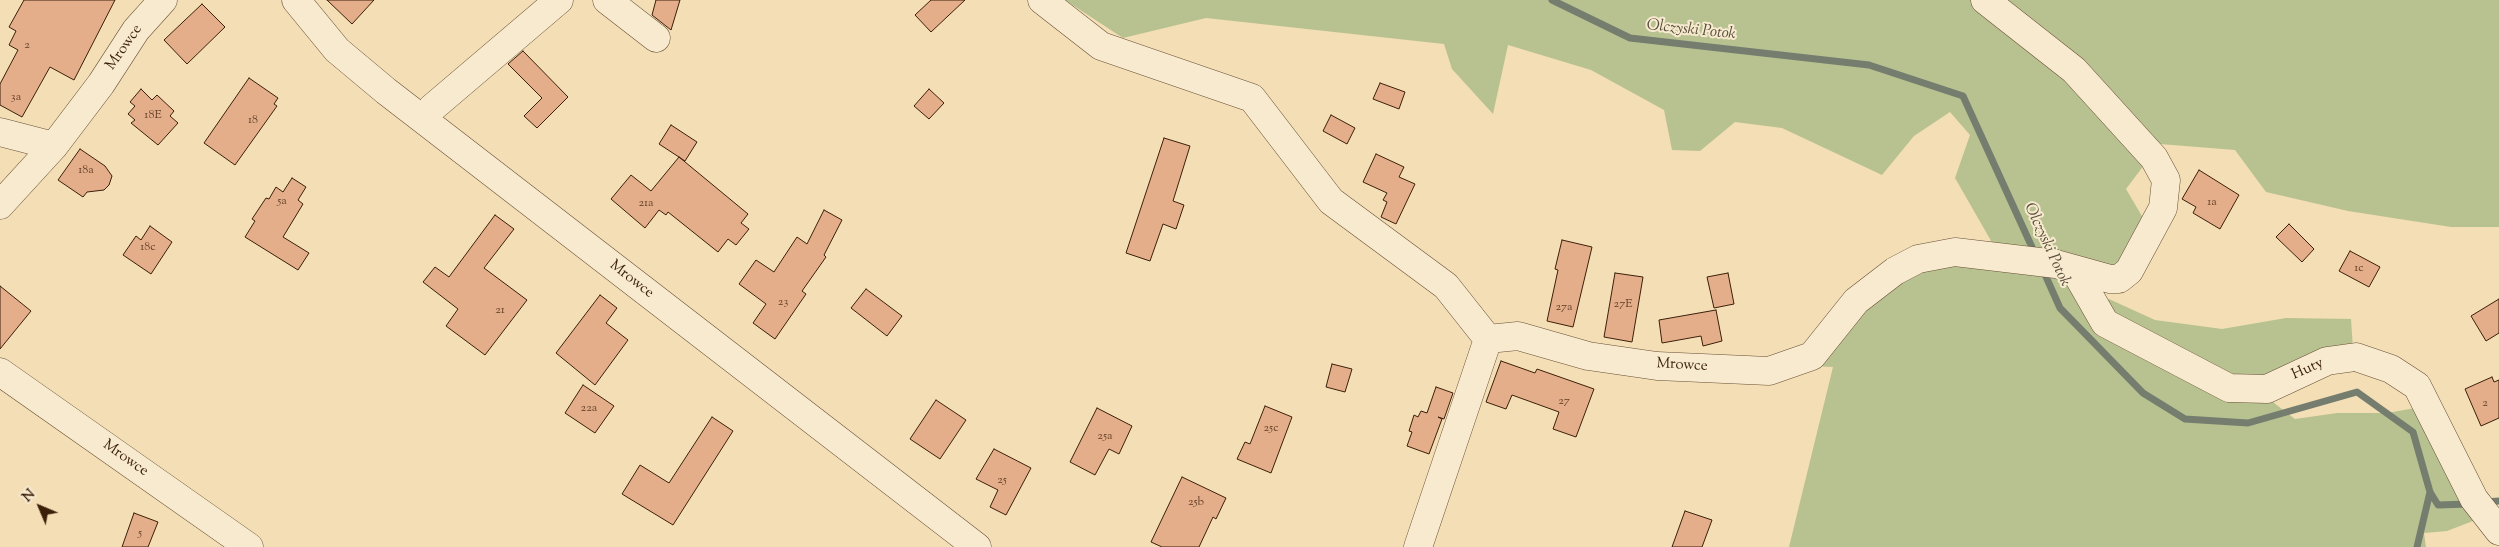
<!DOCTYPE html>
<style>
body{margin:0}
#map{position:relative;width:2499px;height:547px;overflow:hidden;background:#f3deb5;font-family:"Sorts Mill Goudy",serif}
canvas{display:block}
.north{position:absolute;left:15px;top:482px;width:50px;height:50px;-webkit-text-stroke:4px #f7eacf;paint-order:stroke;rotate:315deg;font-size:14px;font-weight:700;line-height:20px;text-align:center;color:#3b1f09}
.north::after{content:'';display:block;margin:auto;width:18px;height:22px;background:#3b1f09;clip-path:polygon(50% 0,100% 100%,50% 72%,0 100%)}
</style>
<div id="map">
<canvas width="2499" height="547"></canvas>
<div class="north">N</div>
</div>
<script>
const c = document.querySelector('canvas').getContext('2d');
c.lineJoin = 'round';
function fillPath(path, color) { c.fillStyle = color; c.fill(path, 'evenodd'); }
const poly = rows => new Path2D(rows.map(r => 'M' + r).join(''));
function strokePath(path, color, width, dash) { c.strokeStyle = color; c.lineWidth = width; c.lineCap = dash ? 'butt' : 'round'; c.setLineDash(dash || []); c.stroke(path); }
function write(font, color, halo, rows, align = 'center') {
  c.font = font + ' "Sorts Mill Goudy",serif'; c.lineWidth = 4; c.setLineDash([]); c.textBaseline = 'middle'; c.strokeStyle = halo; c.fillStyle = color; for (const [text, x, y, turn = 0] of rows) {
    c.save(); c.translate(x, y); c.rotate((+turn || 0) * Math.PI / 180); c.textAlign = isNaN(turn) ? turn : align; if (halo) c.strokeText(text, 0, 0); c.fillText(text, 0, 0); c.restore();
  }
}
fillPath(poly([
 [1065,0,2499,0,2499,227,2451,227,2348,211,2266,192,2235,150,2160,144,2126,189,2146,223,2132,253,2111,268,1994,246,1955,178,1970,135,1950,112,1914,136,1882,175,1782,128,1735,122,1700,151,1672,150,1664,110,1591,70,1508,45,1493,114,1452,69,1444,44,1206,18,1123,38],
 [1954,258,2068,274,2105,329,2265,396,2295,419,2337,413,2387,413,2421,407,2478,519,2447,531,2424,533,2426,547,1789,547,1833,367,1810,366,1865,299,1914,265],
 [2109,299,2155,320,2222,329,2286,318,2351,319,2353,349,2278,375,2235,382,2118,324,2101,304]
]), '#b8c290');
strokePath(poly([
 [1552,0,1630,38,1869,65,1963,96,2036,256],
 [2043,270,2060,308,2143,393,2185,419,2248,423,2357,392,2413,432,2430,492,2417,547],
 [2430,492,2438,505,2469,504],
 [2485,502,2499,501]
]), '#757d6f', 7);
const building = poly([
 [24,0,115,0,74,80,50,67,22,117,0,105,0,84,18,50,9,45,16,31,9,27,24,0],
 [327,0,374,0,352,24,327,0],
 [656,0,680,0,671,30,652,15,656,0],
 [931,0,965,0,931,32,915,15,931,0],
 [202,4,225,27,187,64,164,40,202,4],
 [523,51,568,97,537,128,524,116,542,98,508,64,523,51],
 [249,78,278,98,274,104,277,106,235,165,204,143,249,78],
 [1380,83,1405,92,1399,109,1373,99,1380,83],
 [141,89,152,100,157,95,174,111,170,116,178,123,158,145,131,123,135,120,128,114,135,106,130,102,141,89],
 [929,89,944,103,929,119,914,106,929,89],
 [1331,115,1355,128,1347,144,1323,131,1331,115],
 [671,125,697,142,685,161,659,144,671,125],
 [1164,138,1190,146,1173,201,1184,205,1176,229,1163,224,1150,261,1126,253,1164,138],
 [80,149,105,166,112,176,109,185,104,190,87,192,83,197,58,180,80,149],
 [1376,154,1404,167,1399,177,1415,184,1396,224,1381,217,1387,202,1383,200,1387,193,1363,182,1376,154],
 [679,157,748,214,741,223,749,229,736,245,728,239,718,252,668,212,666,215,659,210,645,228,611,199,631,175,651,191,679,157],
 [2199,170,2239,195,2220,229,2193,213,2196,207,2182,199,2199,170],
 [292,178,306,187,298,200,303,204,283,237,309,253,298,270,245,237,255,221,252,219,266,198,269,199,276,187,283,192,292,178],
 [824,210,842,220,824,255,826,257,802,291,806,294,775,339,753,323,766,304,739,284,756,260,774,272,797,237,807,244,824,210],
 [495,215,514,229,484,268,527,300,485,355,446,326,458,309,423,282,435,267,449,277,495,215],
 [2289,224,2314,249,2302,262,2276,237,2289,224],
 [150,226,172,242,151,274,123,255,136,236,141,240,150,226],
 [1562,240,1592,247,1573,327,1547,321,1558,270,1555,269,1562,240],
 [2350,251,2380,267,2369,287,2339,271,2350,251],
 [1615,273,1643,277,1632,342,1604,337,1615,273],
 [1728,273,1734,304,1714,308,1707,277,1728,273],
 [0,286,31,311,0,349,0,286],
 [866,289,902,316,887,336,851,308,866,289],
 [600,295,617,308,606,323,628,340,595,385,556,353,600,295],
 [2499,299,2499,333,2486,341,2471,316,2499,299],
 [1716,310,1722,341,1703,346,1701,336,1662,343,1659,320,1716,310],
 [1501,361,1535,373,1537,369,1594,389,1576,437,1553,429,1559,412,1512,395,1506,409,1486,402,1501,361],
 [1332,364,1352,369,1345,392,1326,387,1332,364],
 [2492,377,2494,382,2499,380,2499,418,2481,426,2465,389,2492,377],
 [583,385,614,406,595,433,565,413,583,385],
 [1436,387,1453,393,1444,419,1438,417,1442,419,1429,454,1407,446,1412,432,1409,431,1414,415,1418,417,1421,411,1427,413,1436,387],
 [936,400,966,420,940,459,910,439,936,400],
 [1265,406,1292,417,1271,473,1237,459,1245,442,1250,444,1265,406],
 [1097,408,1132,426,1119,454,1109,449,1095,475,1070,462,1097,408],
 [712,417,733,431,673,525,622,494,640,465,669,483,712,417],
 [994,449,1031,468,1006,515,990,507,998,490,976,479,994,449],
 [1182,477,1226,498,1216,519,1213,517,1199,547,1162,547,1151,542,1182,477],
 [1685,511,1712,520,1702,547,1672,547,1685,511],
 [134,513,158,522,148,547,122,547,134,513]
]);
fillPath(building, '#e5ae8a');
strokePath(building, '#3b1f09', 1);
const minor = poly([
 [296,0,337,50,386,91,977,547],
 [607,0,656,38],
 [1042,0,1101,46,1252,98,1331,201,1446,286,1488,339],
 [424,120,432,108,559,0],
 [0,132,54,146],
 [0,205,54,146,101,84,136,30,163,0],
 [2074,269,2105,323,2229,388,2267,389,2327,361,2356,357,2391,369,2417,386,2474,499,2499,531],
 [0,372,249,547],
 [1418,547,1488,339,1518,336,1588,356,1657,366,1769,371,1812,356,1856,301,1895,271,1918,259,1955,252,2056,264,2110,279,2119,279,2129,271,2163,208,2166,180,2154,158,2074,70,1985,0]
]);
strokePath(minor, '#694f34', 29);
strokePath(minor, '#f7eacf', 28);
write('12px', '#664329', null, [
 ["2",27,46],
 ["3a",16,98],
 ["18E",153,116],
 ["18",253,121],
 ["18a",86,171],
 ["5a",282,202],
 ["1a",2212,203],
 ["21a",646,204],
 ["18c",148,248],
 ["1c",2359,269],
 ["23",783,303],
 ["27E",1623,305],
 ["27a",1564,308],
 ["21",500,311],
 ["27",1564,402],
 ["2",2485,404],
 ["22a",589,409],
 ["25c",1271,429],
 ["25a",1105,437],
 ["25",1002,481],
 ["25b",1196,503],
 ["5",140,534]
]);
write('15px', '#3b1f09', '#f7eacf', [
 ["Mrowce",125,48,-55],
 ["Mrowce",631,280,38],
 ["Mrowce",1682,366,3],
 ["Huty",2308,370,-24],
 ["Mrowce",125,459,35]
]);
write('italic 16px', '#584e3c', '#f7eacf', [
 ["Olczyski Potok",1691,31,6],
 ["Olczyski Potok",2046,245,65]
]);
</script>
